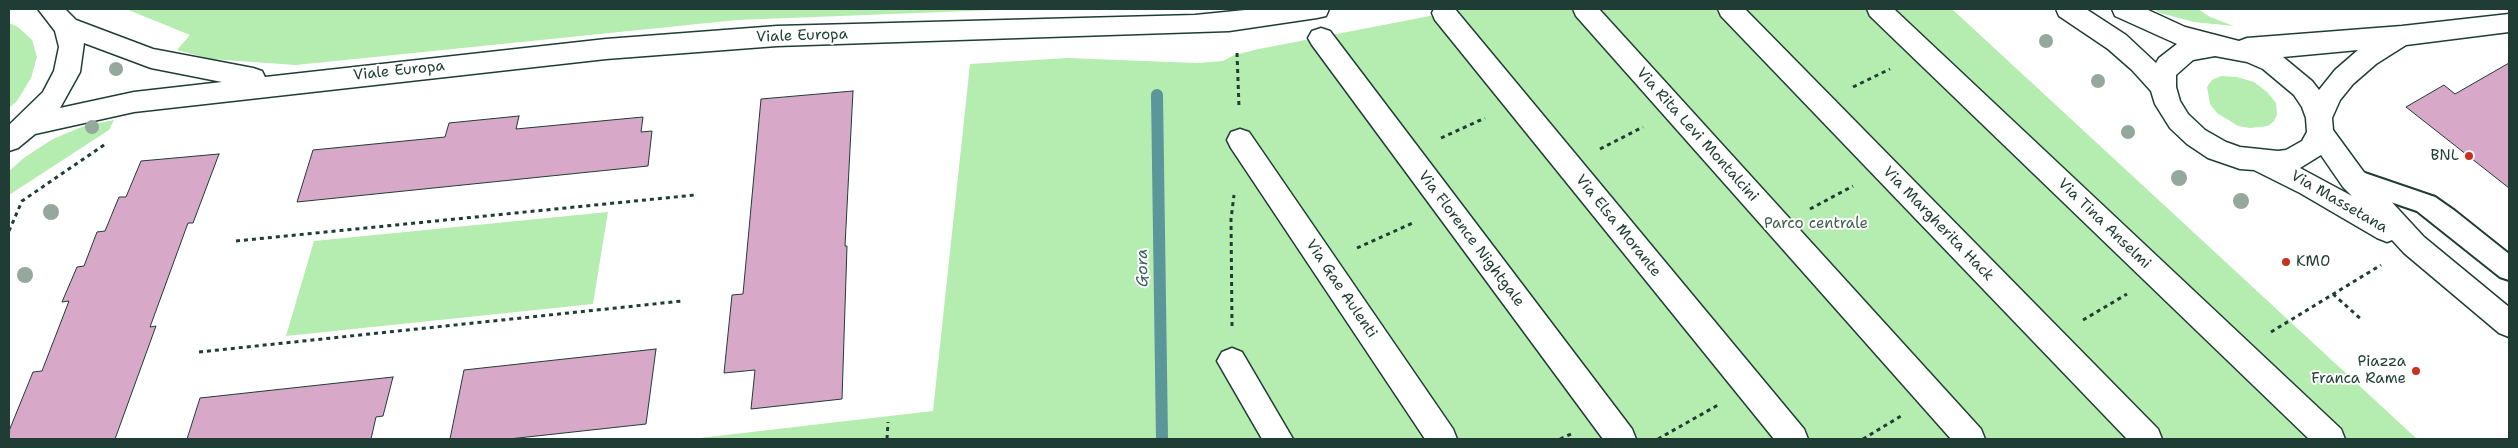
<!DOCTYPE html>
<style>
body{margin:0}
#map{position:relative;width:2518px;height:448px;overflow:hidden;background:#fff;font-family:"Shantell Sans",sans-serif}
canvas{display:block}
.frame{position:absolute;inset:0;border:10px solid #1f3d34;pointer-events:none}
</style>
<div id="map">
<canvas width="2518" height="448"></canvas>
<div class="frame"></div>
</div>
<script>
const c = document.querySelector('canvas').getContext('2d');
c.lineJoin = 'round';
function fillPath(path, color) { c.fillStyle = color; c.fill(path, 'evenodd'); }
const poly = rows => new Path2D(rows.map(r => 'M' + r).join(''));
function strokePath(path, color, width, dash) { c.strokeStyle = color; c.lineWidth = width; c.lineCap = dash ? 'butt' : 'round'; c.setLineDash(dash || []); c.stroke(path); }
function write(font, color, halo, rows, align = 'center') {
  c.font = font + ' "Shantell Sans",sans-serif'; c.lineWidth = 4; c.setLineDash([]); c.textBaseline = 'middle'; c.strokeStyle = halo; c.fillStyle = color; for (const [text, x, y, turn = 0] of rows) {
    c.save(); c.translate(x, y); c.rotate((+turn || 0) * Math.PI / 180); c.textAlign = isNaN(turn) ? turn : align; if (halo) c.strokeText(text, 0, 0); c.fillText(text, 0, 0); c.restore();
  }
}
fillPath(poly([
 [126,9,1021,9,737,20,296,65,210,59,177,50,190,35],
 [1466,9,1952,9,2417,439,691,439,933,411,970,64,1067,58,1196,63,1223,61,1234,55,1259,49],
 [2153,9,2198,9,2210,17,2234,26,2194,22,2160,13],
 [9,23,18,27,32,40,37,57,31,78,17,101,9,108],
 [2221,76,2237,77,2254,82,2267,92,2276,103,2277,115,2274,121,2268,126,2250,128,2238,126,2217,113,2210,104,2207,87,2212,80],
 [114,120,109,130,9,195,9,171,25,157,53,139,84,126],
 [608,212,593,304,286,336,314,241]
]), '#b5ecaf');
strokePath(poly([
 [1157,95,1162,439]
]), '#5a969a', 12);
const building = poly([
 [2509,63,2509,188,2406,107,2444,85,2455,94,2509,63],
 [853,91,845,246,847,246,842,399,751,409,755,370,724,373,732,295,743,294,761,99,853,91],
 [519,116,516,129,643,117,641,132,652,131,648,166,297,202,313,150,445,137,449,123,519,116],
 [219,154,193,223,188,223,150,327,156,326,115,439,9,439,9,431,33,372,42,371,69,301,62,302,77,267,84,266,97,232,105,231,119,197,126,197,141,161,219,154],
 [656,349,646,424,509,439,450,439,464,370,656,349],
 [393,377,383,416,376,417,371,439,187,439,200,398,393,377]
]);
fillPath(building, '#d8a8c8');
strokePath(building, '#1f3d34', 1);
const service = poly([
 [2353,169,2435,197,2455,211,2509,254,2509,280,2500,277,2417,211,2344,186,2341,179,2344,172,2353,169]
]);
const pedestrian = poly([
 [1434,9,1455,9,1804,429,1808,439,1774,439,1435,20,1432,13,1434,9],
 [1573,9,1599,9,1981,429,1985,439,1951,439,1576,16,1573,9],
 [1718,9,1745,9,2158,429,2162,439,2127,439,1721,16,1718,9],
 [1867,9,1894,9,2341,429,2345,439,2309,439,1870,16,1867,9],
 [1321,28,1330,31,1632,429,1636,439,1603,439,1312,45,1308,38,1312,31,1321,28],
 [1240,129,1249,132,1453,429,1457,439,1425,439,1231,148,1227,140,1231,132,1240,129],
 [1232,348,1242,352,1293,439,1262,439,1217,361,1222,352,1232,348]
]);
const secondary = poly([
 [38,9,65,9,76,20,153,49,253,68,262,71,265,77,606,39,777,26,1195,15,1255,9,1329,9,1326,16,1317,18,1229,31,777,46,606,59,134,112,35,134,18,148,9,151,9,125,43,92,54,71,59,47,55,31,38,9],
 [84,43,151,68,222,82,134,92,60,108,80,72,84,43],
 [2056,9,2086,9,2126,35,2156,63,2159,58,2177,44,2115,16,2112,9,2146,9,2185,27,2239,41,2247,38,2402,26,2509,14,2509,32,2406,45,2376,64,2353,84,2340,100,2332,118,2333,130,2363,171,2424,237,2509,307,2509,337,2499,333,2404,253,2392,240,2387,242,2377,238,2300,193,2254,170,2240,169,2208,158,2187,144,2170,128,2155,104,2151,91,2132,70,2108,49,2059,16,2056,9],
 [2358,50,2335,70,2319,90,2312,81,2283,57,2358,50],
 [2215,56,2247,62,2263,69,2294,95,2302,107,2306,118,2307,132,2302,141,2286,150,2278,151,2240,147,2226,142,2205,130,2188,114,2180,101,2176,87,2176,75,2193,60,2215,56],
 [2321,155,2343,187,2352,196,2300,168,2321,155]
]);
strokePath(service, '#1f3d34', 4);
strokePath(pedestrian, '#1f3d34', 3);
strokePath(secondary, '#1f3d34', 3);
strokePath(poly([
 [1237,53,1239,107],
 [1853,87,1890,69],
 [1441,138,1485,118],
 [1600,149,1643,127],
 [1810,209,1853,186],
 [9,231,22,201,107,143],
 [236,241,695,195],
 [1357,248,1415,222],
 [2333,294,2362,320],
 [2083,320,2127,294],
 [1232,326,1231,219,1234,195],
 [2271,332,2381,265],
 [199,352,682,301],
 [887,439,888,422],
 [1560,439,1571,434],
 [1658,439,1718,405],
 [1863,439,1901,416]
]), '#1f3d34', 3, [4, 4]);
fillPath(service, '#fff');
fillPath(pedestrian, '#fff');
fillPath(secondary, '#fff');
c.fillStyle = '#94a89d';
for (const [x, y, r] of [
 [2046,41,7],
 [116,69,7],
 [2098,81,7],
 [92,127,7],
 [2128,132,7],
 [2179,178,8],
 [2241,201,8],
 [51,212,8],
 [25,275,8]
]) { c.beginPath(); c.arc(x, y, r, 0, 2 * Math.PI); c.fill(); }
for (const [x, y, r, color] of [
 [2469,156,5,"#c8321e"],
 [2286,262,5,"#c8321e"],
 [2416,371,5,"#c8321e"]
]) { const dot = new Path2D(); dot.arc(x, y, r, 0, 2 * Math.PI); c.fillStyle = color; c.fill(dot); strokePath(dot, '#fff', 2); }
write('15px', '#1f3d34', '#fff', [
 ["Viale Europa",802,36,-2],
 ["Viale Europa",399,71,-6],
 ["Via Rita Levi Montalcini",1697,135,48],
 ["Via Massetana",2339,202,30],
 ["Via Margherita Hack",1938,224,46],
 ["Via Tina Anselmi",2104,224,44],
 ["Via Elsa Morante",1618,226,51],
 ["Via Florence Nightgale",1471,239,53],
 ["Via Gae Aulenti",1341,289,56]
]);
write('15px', '#1f3d34', '#fff', [
 ["BNL",2459,156],
 ["KM0",2296,262,"left"],
 ["Piazza",2406,362],
 ["Franca Rame",2406,379]
], 'right');
write('15px', '#3d604d', '#fff', [
 ["Parco centrale",1816,224]
]);
write('italic 16px', '#38625e', '#fff', [
 ["Gora",1143,268,-91]
]);
</script>
